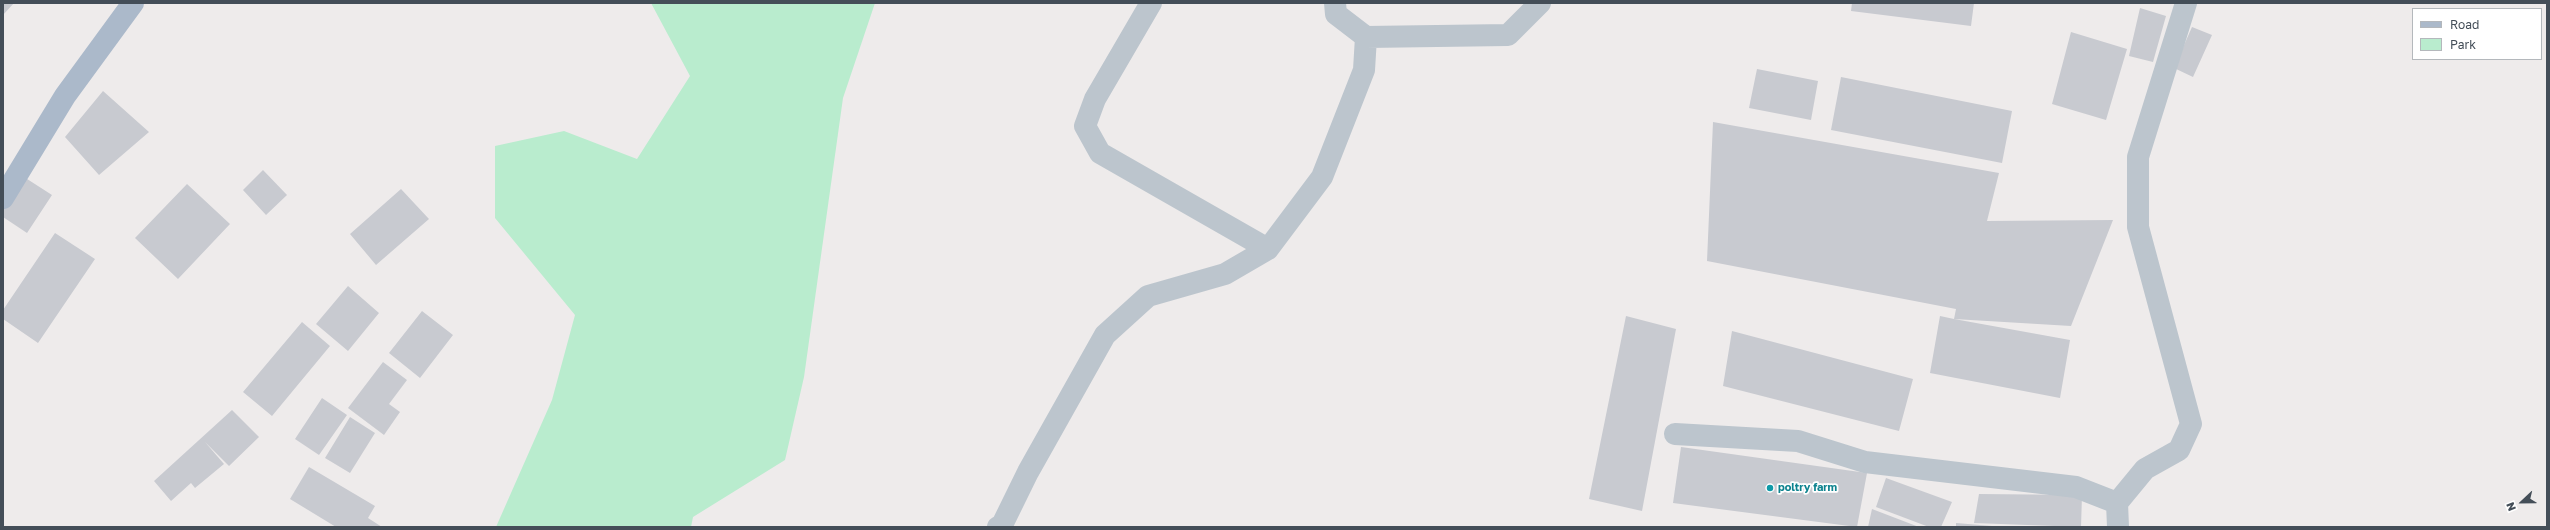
<!DOCTYPE html>
<style>
body{margin:0}
#map{position:relative;width:2550px;height:530px;overflow:hidden;background:#eeebeb;font-family:"Golos Text",sans-serif}
canvas{display:block}
.frame{position:absolute;inset:0;border:4px solid #444e58;pointer-events:none}
.legend{position:absolute;left:2412px;top:8px;width:130px;height:52px;box-sizing:border-box;background:#fff;border:1px solid #b4b8bc;margin:0;padding:5px 7px;list-style:none;font-size:12px;color:#444e58}
.legend li{display:flex;align-items:center;gap:8px;height:20px}
.legend b{width:20px;border:1px solid #b4b8bc}
.north{position:absolute;left:2502px;top:482px;width:40px;height:40px;-webkit-text-stroke:3px #fff;paint-order:stroke;rotate:248deg;font-size:11px;font-weight:700;line-height:16px;text-align:center;color:#444e58}
.north::after{content:'';display:block;margin:auto;width:14px;height:18px;background:#444e58;clip-path:polygon(50% 0,100% 100%,50% 72%,0 100%)}
</style>
<div id="map">
<canvas width="2550" height="530"></canvas>
<div class="frame"></div>
<ul class="legend">
<li><b style="height:5px;background:#abb9ca"></b>Road</li>
<li><b style="height:11px;background:#b9ecce"></b>Park</li>
</ul>
<div class="north">N</div>
</div>
<script>
const c = document.querySelector('canvas').getContext('2d');
c.lineJoin = 'round';
function fillPath(path, color) { c.fillStyle = color; c.fill(path, 'evenodd'); }
const poly = rows => new Path2D(rows.map(r => 'M' + r).join(''));
function strokePath(path, color, width, dash) { c.strokeStyle = color; c.lineWidth = width; c.lineCap = dash ? 'butt' : 'round'; c.setLineDash(dash || []); c.stroke(path); }
function write(font, color, halo, rows, align = 'center') {
  c.font = font + ' "Golos Text",sans-serif'; c.lineWidth = 3.5; c.setLineDash([]); c.textBaseline = 'middle'; c.strokeStyle = halo; c.fillStyle = color; for (const [text, x, y, turn = 0] of rows) {
    c.save(); c.translate(x, y); c.rotate((+turn || 0) * Math.PI / 180); c.textAlign = isNaN(turn) ? turn : align; if (halo) c.strokeText(text, 0, 0); c.fillText(text, 0, 0); c.restore();
  }
}
fillPath(poly([
 [651,3,875,3,843,98,804,377,785,460,693,517,691,527,496,527,552,400,575,315,495,218,495,146,564,131,637,159,690,76]
]), '#b9ecce');
fillPath(poly([
 [3,3,14,3,3,15],
 [1852,3,1974,3,1971,26,1851,11],
 [2140,8,2166,16,2153,62,2129,56],
 [2192,27,2212,35,2193,77,2174,68],
 [2071,32,2127,49,2106,120,2052,104],
 [1757,69,1818,81,1811,120,1749,108],
 [1841,77,2012,111,2002,163,1831,130],
 [103,91,149,132,99,175,65,137],
 [1713,122,1999,173,1987,221,2113,220,2071,326,1954,319,2070,340,2060,398,1930,373,1940,316,1954,319,1956,309,1707,261],
 [263,170,287,195,266,215,243,190],
 [24,177,52,195,27,233,3,217,3,209],
 [187,184,230,224,178,279,135,238],
 [401,189,429,219,376,265,350,234],
 [55,233,95,259,38,343,3,319,3,310],
 [348,286,379,313,348,351,316,324],
 [422,311,453,335,420,378,389,353],
 [1626,316,1676,329,1642,511,1589,499],
 [302,322,330,346,272,416,243,392],
 [1732,331,1913,379,1899,431,1723,386],
 [383,362,407,380,389,404,400,412,384,435,348,408],
 [322,398,347,415,319,455,295,439],
 [232,410,259,437,229,466,205,442,224,464,195,488,191,483,171,501,154,481],
 [350,417,375,433,350,473,325,458],
 [1681,447,1867,473,1857,527,1673,503],
 [309,467,375,506,368,518,382,527,336,527,290,499],
 [1886,478,1952,502,1941,527,1929,527,1876,507],
 [1979,494,2082,495,2081,527,1974,523],
 [1872,509,1919,527,1868,527],
 [1956,523,1992,526,1992,527,1956,527]
]), '#c8cad0');
strokePath(poly([
 [1151,3,1095,99,1085,126,1100,153,1268,249],
 [1366,37,1508,35,1540,3],
 [1675,434,1798,441,1865,462,2076,487,2117,503],
 [998,527,1002,525,1028,472,1105,335,1148,296,1225,274,1268,249,1322,177,1364,70,1366,37,1336,14,1335,3],
 [2118,527,2117,503,2145,469,2179,450,2191,424,2138,227,2138,157,2186,3]
]), '#bcc5cd', 22);
strokePath(poly([
 [3,198,65,96,133,3]
]), '#abb9ca', 22);
for (const [x, y, r, color] of [
 [1770,488,4,"#0f9aa8"]
]) { const dot = new Path2D(); dot.arc(x, y, r, 0, 2 * Math.PI); c.fillStyle = color; c.fill(dot); strokePath(dot, '#fff', 1.5); }
write('bold 11px', '#0d838f', '#fff', [
 ["poltry farm",1778,488]
], 'left');
</script>
